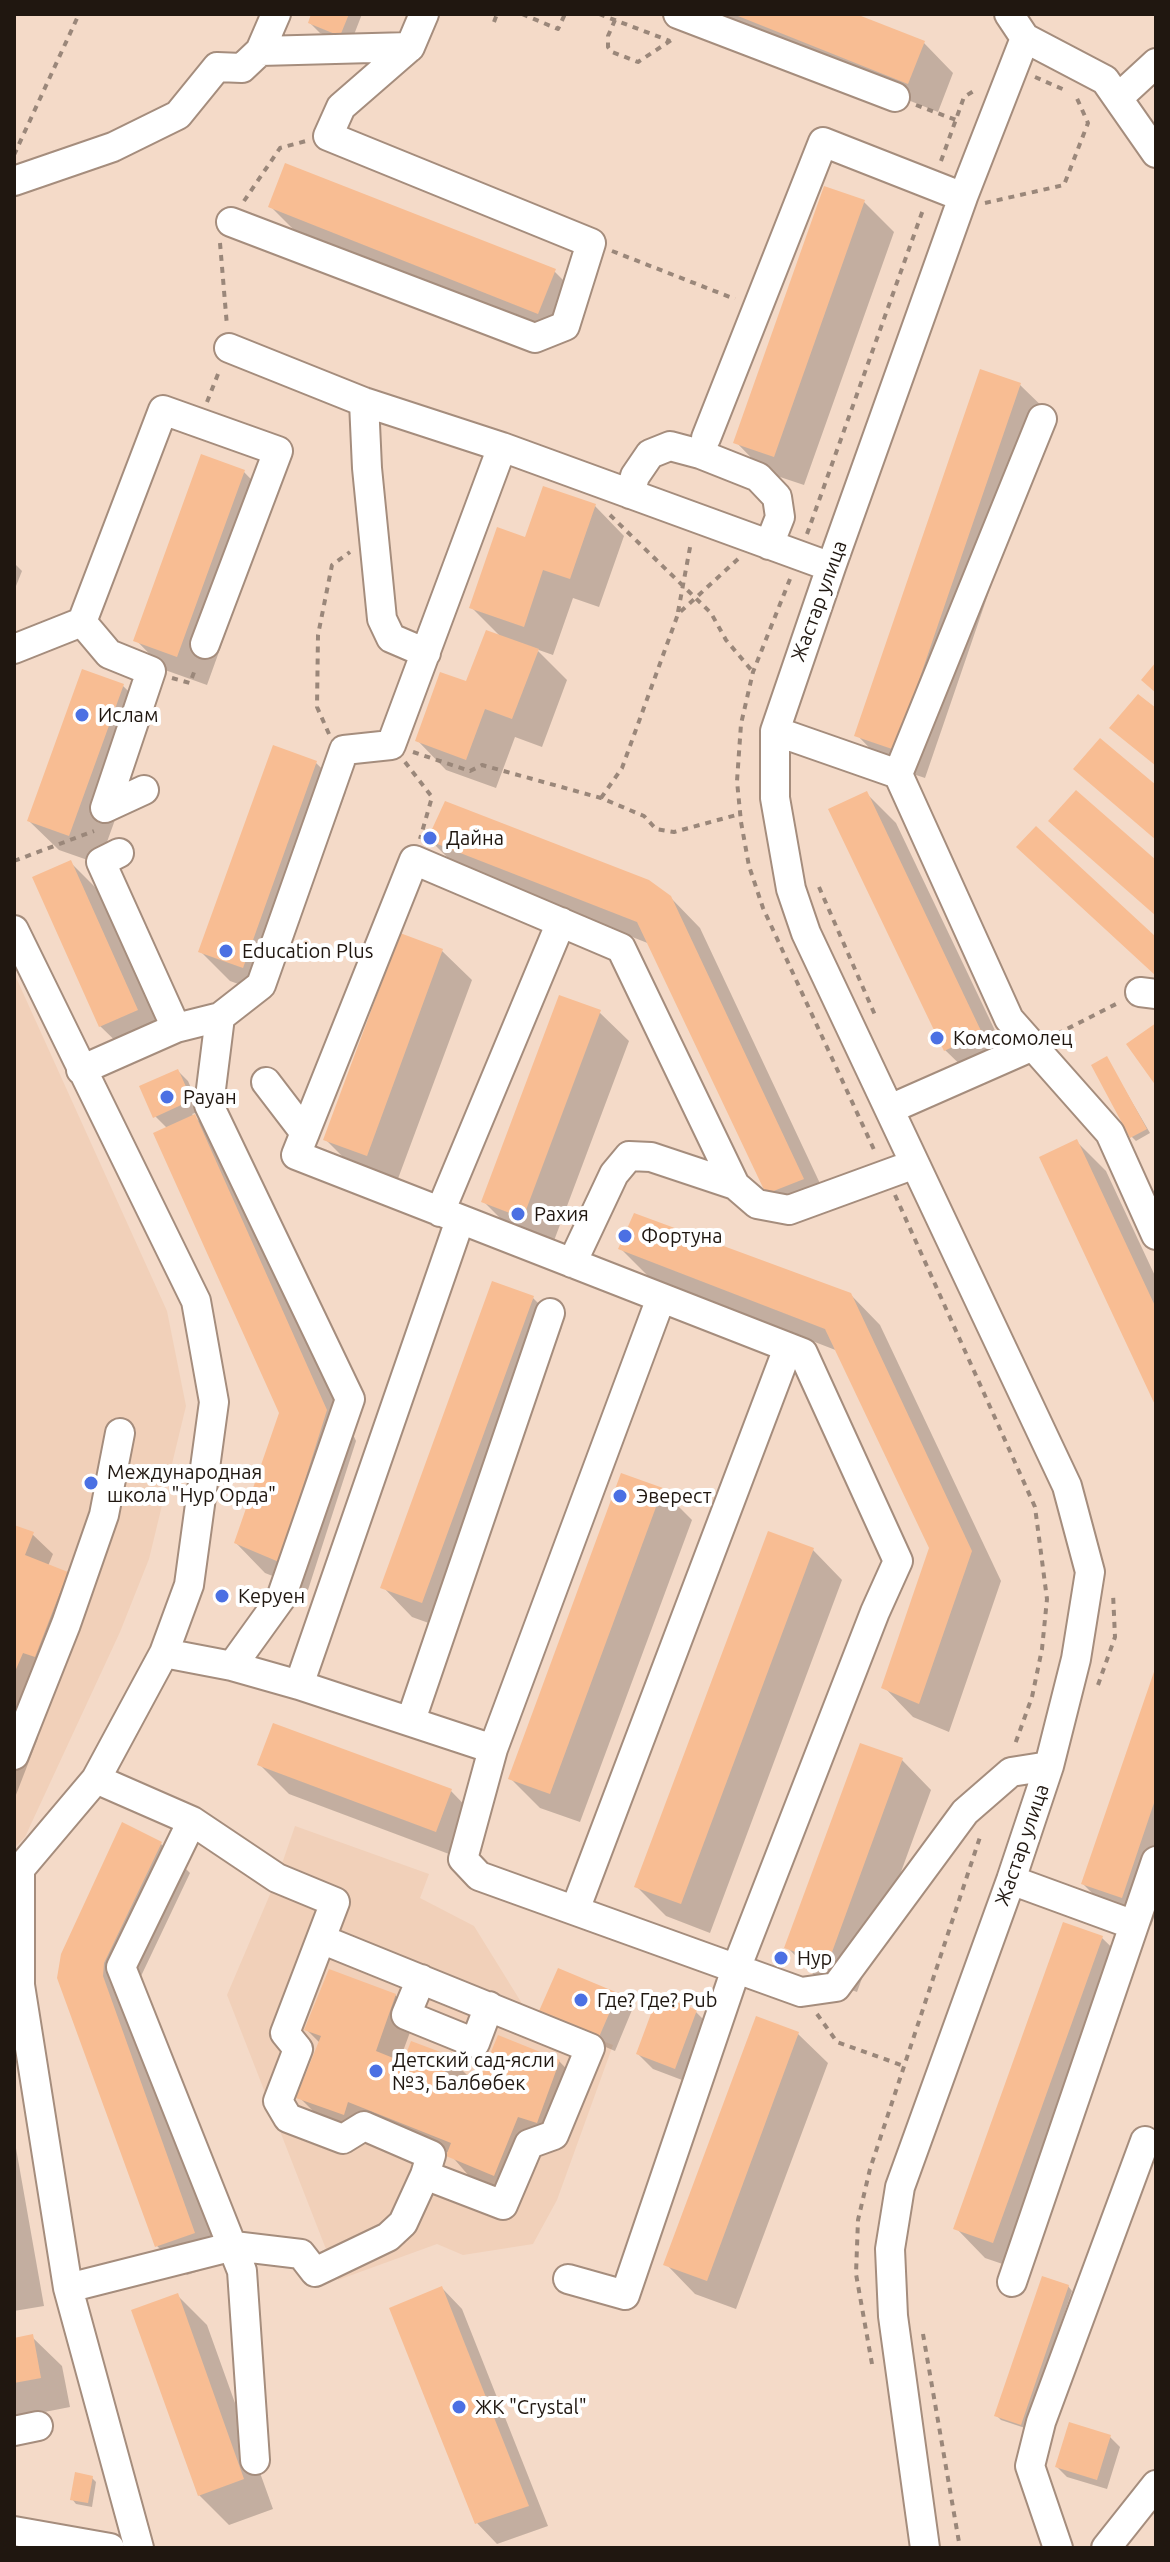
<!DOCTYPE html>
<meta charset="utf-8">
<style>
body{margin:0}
#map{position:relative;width:1170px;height:2562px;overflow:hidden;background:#f4dac8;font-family:Ubuntu,sans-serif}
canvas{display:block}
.frame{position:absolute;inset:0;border:16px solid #201710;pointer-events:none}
</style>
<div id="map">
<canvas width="1170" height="2562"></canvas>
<div class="frame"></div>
</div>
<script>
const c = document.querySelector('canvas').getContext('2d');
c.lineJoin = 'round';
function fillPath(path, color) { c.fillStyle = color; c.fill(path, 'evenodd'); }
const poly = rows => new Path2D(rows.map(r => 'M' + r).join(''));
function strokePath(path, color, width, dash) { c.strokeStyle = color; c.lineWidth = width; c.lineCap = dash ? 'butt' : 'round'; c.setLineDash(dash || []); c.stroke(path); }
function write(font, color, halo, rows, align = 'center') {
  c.font = font + ' Ubuntu,sans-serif'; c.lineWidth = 8; c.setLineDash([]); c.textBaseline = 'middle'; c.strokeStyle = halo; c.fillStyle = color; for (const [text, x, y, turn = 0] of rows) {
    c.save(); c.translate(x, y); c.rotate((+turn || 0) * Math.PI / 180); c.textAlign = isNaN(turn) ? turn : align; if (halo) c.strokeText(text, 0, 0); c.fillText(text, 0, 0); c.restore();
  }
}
fillPath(poly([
 [14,973,167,1311,186,1406,149,1559,120,1632,25,1837,14,1848],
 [295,1826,429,1874,420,1898,474,1926,526,2010,613,2045,557,2200,533,2244,463,2255,437,2244,338,2280,227,1995,277,1878]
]), '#f1d0b9');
fillPath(poly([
 [313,14,362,14,350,45,320,33,310,23],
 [692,14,851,14,924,43,953,73,938,112],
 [864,202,894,232,804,485,765,472,736,442],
 [270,206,554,271,584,301,568,342,300,236],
 [1020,385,1050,414,925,778,886,765,857,735],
 [244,472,273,502,207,685,165,670,136,640],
 [595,506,624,536,599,607,573,598,553,655,536,649,567,680,542,747,515,737,496,788,446,770,417,740,467,684,502,638,471,607,526,540],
 [14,563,22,571,14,591],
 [123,686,153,715,99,864,59,850,29,821],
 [316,763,346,792,272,996,230,981,200,951],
 [866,793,896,823,1010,1062,975,1079,945,1050],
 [430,840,670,897,700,928,832,1209,797,1222,768,1193,650,944,459,869],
 [70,862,100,892,166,1039,130,1055,100,1026],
 [442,951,472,980,396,1184,355,1169,325,1139],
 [599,1012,629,1041,552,1246,513,1231,484,1202],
 [1107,1059,1150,1133,1136,1141,1131,1136],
 [178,1071,188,1081,201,1111,192,1114,224,1146,356,1441,308,1590,265,1573,236,1543,281,1413,167,1128,155,1116],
 [1077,1142,1106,1171,1156,1278,1156,1402],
 [621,1249,850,1294,880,1325,1001,1581,949,1732,913,1717,884,1687,931,1548,838,1351,650,1278],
 [533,1298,562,1327,451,1631,412,1617,383,1587],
 [662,1490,692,1520,580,1822,540,1808,510,1778],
 [14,1527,32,1534,53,1554,48,1566,67,1573,87,1594,23,1723,38,1738,14,1800],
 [813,1550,842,1580,710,1933,666,1916,637,1887],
 [1156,1671,1156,1912,1151,1926,1112,1913,1083,1884],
 [902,1760,931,1790,857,1992,816,1977,787,1947],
 [260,1765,451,1791,480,1821,465,1860,289,1794],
 [160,1843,190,1873,133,1993,223,2263,187,2275,157,2246,59,1977],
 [1102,1938,1132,1967,1023,2271,985,2258,956,2228],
 [395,1995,416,2016,399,2062,405,2064,450,2058,470,2078,465,2092,476,2096,559,2061,579,2082,538,2136,514,2195,469,2176,449,2153,369,2121,365,2134,319,2117,299,2097,320,2043,307,2030],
 [617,1995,632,2010,615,2051,557,2026,542,2011],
 [696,2012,711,2027,690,2083,653,2069,638,2054],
 [798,2034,828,2063,736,2309,695,2294,666,2264],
 [14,2137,44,2306,14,2311],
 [1068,2286,1072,2291,1025,2428,1001,2420,996,2415],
 [442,2288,462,2309,548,2526,497,2544,477,2523],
 [177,2295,207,2325,273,2509,229,2525,199,2495],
 [32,2337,62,2366,70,2407,14,2418,14,2340],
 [1110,2437,1120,2447,1107,2489,1067,2477,1057,2467],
 [92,2478,96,2482,92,2507,76,2504,72,2499]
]), '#0003');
fillPath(poly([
 [311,14,349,14,340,36,308,23],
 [733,14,856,14,925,41,908,84],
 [285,163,556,269,538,314,268,207],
 [824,186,865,200,774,457,733,443],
 [980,369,1021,383,895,750,854,736],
 [201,454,245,470,177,657,133,641],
 [543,486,596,504,570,579,543,570,524,627,469,608,497,527,525,537],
 [486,630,539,649,512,719,485,709,466,760,415,741,440,672,466,681],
 [1156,662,1156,693,1141,680],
 [82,669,124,684,69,836,27,821],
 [1138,694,1156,708,1156,766,1109,728],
 [1100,738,1156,785,1156,840,1073,769],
 [273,745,317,761,243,968,198,952],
 [1076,790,1156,860,1156,916,1048,821],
 [867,791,982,1033,944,1051,828,809],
 [445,801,649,880,671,896,804,1179,766,1194,637,922,427,840],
 [1036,826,1156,937,1156,976,1016,847],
 [71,860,138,1010,99,1027,32,877],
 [400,933,443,949,367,1156,323,1140],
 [559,995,601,1010,523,1218,481,1202],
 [1156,1023,1156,1086,1126,1044],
 [1107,1056,1147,1129,1130,1138,1091,1065],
 [178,1069,192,1100,153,1118,139,1086],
 [195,1114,327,1410,279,1562,234,1543,279,1413,153,1133],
 [1077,1139,1156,1308,1156,1407,1039,1157],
 [634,1213,851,1293,972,1551,919,1704,881,1688,929,1548,825,1329,618,1249],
 [492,1281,534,1296,422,1603,380,1588],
 [621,1473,663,1488,550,1794,508,1779],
 [14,1525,34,1532,25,1555,68,1572,35,1657,23,1653,14,1674],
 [768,1531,814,1548,681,1904,634,1887],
 [1156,1666,1156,1797,1122,1898,1081,1884],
 [273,1723,452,1789,436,1832,257,1765],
 [860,1743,903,1758,828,1963,784,1948],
 [122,1822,162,1842,104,1963,103,1976,195,2233,155,2247,57,1978,61,1954],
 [1063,1922,1103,1936,993,2243,953,2229],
 [558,1968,618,1993,599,2037,539,2011],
 [329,1969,396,1994,376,2051,403,2062,411,2041,451,2056,442,2081,474,2093,498,2035,560,2060,537,2123,518,2117,494,2176,446,2156,451,2143,348,2102,344,2115,296,2098,321,2036,304,2030],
 [658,1995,697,2010,675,2069,636,2054],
 [756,2016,799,2032,707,2281,663,2265],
 [1042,2276,1069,2285,1021,2425,994,2416],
 [442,2286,529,2506,475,2524,389,2308],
 [178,2293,244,2479,198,2496,131,2310],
 [33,2334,41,2378,14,2383,14,2338],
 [1069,2422,1111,2435,1097,2480,1055,2467],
 [75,2472,93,2476,88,2503,70,2500]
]), '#f8bd93');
const minor = poly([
 [678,14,895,97],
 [1009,14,1025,38,1105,80,1156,153],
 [260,51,410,47,424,14],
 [1118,98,1156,63],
 [14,181,113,147,178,115,217,67,242,68,260,51,276,14],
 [231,222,535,338,565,326,591,243,328,136,341,107,410,47],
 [229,348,364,402,502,447,831,567],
 [364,402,367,468,382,619,391,638,426,653],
 [1042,419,898,774,1009,1019,1110,1133,1156,1235],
 [706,438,823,142,963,197],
 [630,494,635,476,650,454,670,446,700,454,758,477,777,497,780,517,769,545],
 [82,622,109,654,151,671,105,808],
 [14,649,82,622,163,410,278,451,205,644],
 [775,731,898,774],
 [105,808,144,790],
 [119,853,101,862,176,1028],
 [14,930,196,1301,214,1402,189,1585,164,1653,96,1779,20,1869,20,1985,68,2288,139,2548],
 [1140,992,1156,994],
 [220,1017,209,1105,350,1399,281,1598,232,1666],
 [81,1070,176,1028,220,1017,261,985,344,750,391,745,502,447],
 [266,1082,305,1133],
 [890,1109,1033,1046],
 [440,1212,561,922],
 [572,1263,614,1174,629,1156,651,1157,735,1185,757,1204,789,1210,915,1164],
 [164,1653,232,1666,299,1685,493,1749,463,1859,479,1876,801,1992,836,1987,965,1812,1011,1772,1049,1766],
 [299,1685,460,1220],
 [411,1720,550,1313],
 [493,1749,661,1298],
 [14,1755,66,1624,104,1515,120,1433],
 [96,1779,192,1821,277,1878,335,1902,285,2033,298,2049,278,2101,288,2118,343,2139,364,2126,431,2155,425,2175,503,2205,529,2144,554,2135,590,2048,321,1939],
 [192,1821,121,1967,242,2271,255,2460],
 [1011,1880,1134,1925],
 [575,1910,788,1348],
 [421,1979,406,2015,475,2043,489,2006],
 [568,2279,625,2295,736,1969,875,1612,898,1561,803,1353,296,1155,414,860,621,948,735,1185],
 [1012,2282,1156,1861],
 [68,2288,234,2246,301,2254,315,2272,388,2237,403,2223,425,2175],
 [14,2431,38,2426],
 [14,2531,110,2548],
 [925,2548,893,2316,890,2249,900,2187,1011,1880,1049,1766,1076,1659,1090,1572,1067,1486,806,933,791,889,775,798,775,731,831,567,963,197,1025,38],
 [1058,2548,1030,2466,1041,2422,1145,2141],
 [1106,2548,1156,2485]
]);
strokePath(minor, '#a58d7d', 32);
strokePath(poly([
 [522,14,558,29,565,14],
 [599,14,670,41],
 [615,20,608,36,608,47,612,52,638,62,673,39],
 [494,22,497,14],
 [1035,77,1067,91],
 [916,105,956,120],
 [14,155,79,14],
 [941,161,964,97,977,89],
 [244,201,280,148,306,141],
 [985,203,1064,185,1088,123,1075,94],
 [220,243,227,326],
 [612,251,735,299],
 [207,402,220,369],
 [610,515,711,613,726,640,753,672],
 [807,534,924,207],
 [790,579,753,672,741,724,737,781,741,822,749,866,763,908,876,1154],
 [678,612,691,542],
 [172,678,190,683,196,667],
 [329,734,317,707,318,635,332,565,350,552],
 [413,752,470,771,482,765,601,798,644,816,656,829,674,832,740,814],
 [405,762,432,797,420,839],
 [601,798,622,768,678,614,738,559],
 [14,861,94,831],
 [819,887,875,1015],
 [1057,1034,1120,1002],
 [895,1195,1035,1507,1047,1599,1042,1649,1032,1697,1014,1747],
 [1098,1685,1115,1637,1113,1593],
 [817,2014,837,2042,904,2066],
 [923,2334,960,2548],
 [872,2364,856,2274,858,2220,870,2169,981,1834]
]), '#9a877a', 4, [6, 6]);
strokePath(minor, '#fff', 28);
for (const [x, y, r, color] of [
 [82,715,8,"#4b70e3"],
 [430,838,8,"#4b70e3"],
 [226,951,8,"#4b70e3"],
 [937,1038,8,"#4b70e3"],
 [167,1097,8,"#4b70e3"],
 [518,1214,8,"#4b70e3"],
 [625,1236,8,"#4b70e3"],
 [91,1483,8,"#4b70e3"],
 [620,1496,8,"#4b70e3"],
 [222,1596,8,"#4b70e3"],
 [781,1958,8,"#4b70e3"],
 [581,2000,8,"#4b70e3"],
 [376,2071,8,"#4b70e3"],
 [459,2407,8,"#4b70e3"]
]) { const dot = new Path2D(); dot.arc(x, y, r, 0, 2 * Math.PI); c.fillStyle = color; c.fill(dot); strokePath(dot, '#fff', 3); }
write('20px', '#201710', '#fff', [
 ["Жастар улица",819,601,-70],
 ["Жастар улица",1022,1845,-71]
]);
write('20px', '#201710', '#fff', [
 ["Ислам",98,715],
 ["Дайна",446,838],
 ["Education Plus",242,951],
 ["Комсомолец",953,1038],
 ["Рауан",183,1097],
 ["Рахия",534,1214],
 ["Фортуна",641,1236],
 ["Международная",107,1472],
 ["школа \"Нур Орда\"",107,1495],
 ["Эверест",636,1496],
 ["Керуен",238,1596],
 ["Нур",797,1958],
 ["Где? Где? Pub",597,2000],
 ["Детский сад-ясли",392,2060],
 ["№3, Балбөбек",392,2083],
 ["ЖК \"Crystal\"",475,2407]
], 'left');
</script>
